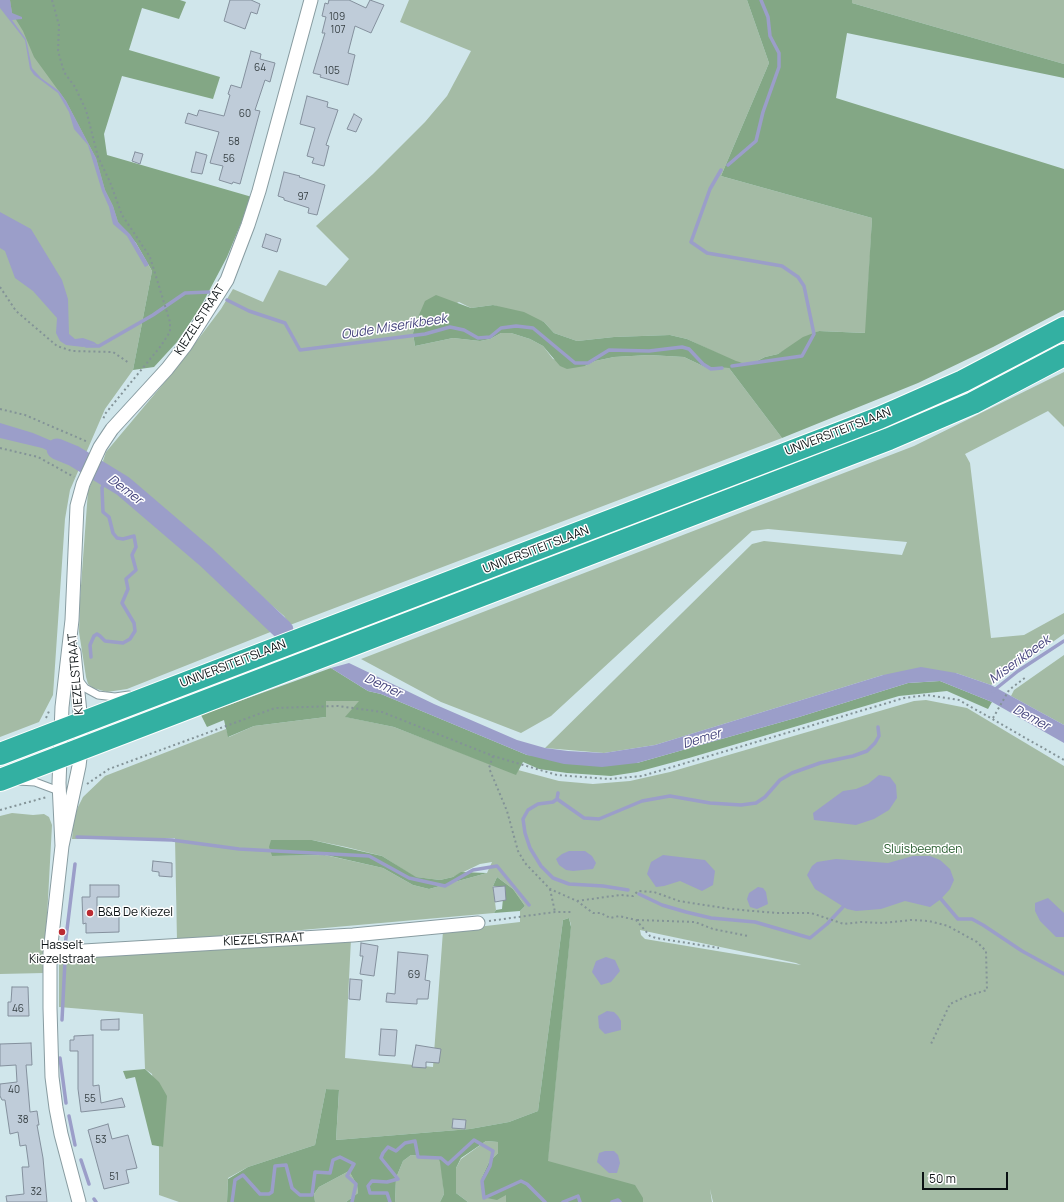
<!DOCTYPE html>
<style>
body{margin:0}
#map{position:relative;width:1064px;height:1202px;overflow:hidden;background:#d0e6eb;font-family:Manrope,sans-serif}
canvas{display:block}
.scale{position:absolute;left:922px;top:1172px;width:86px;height:18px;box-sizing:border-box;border:2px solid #0a1113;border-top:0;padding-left:5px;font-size:12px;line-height:14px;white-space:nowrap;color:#0a1113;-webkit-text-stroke:3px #fff;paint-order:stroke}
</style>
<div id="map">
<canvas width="1064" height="1202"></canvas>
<div class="scale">50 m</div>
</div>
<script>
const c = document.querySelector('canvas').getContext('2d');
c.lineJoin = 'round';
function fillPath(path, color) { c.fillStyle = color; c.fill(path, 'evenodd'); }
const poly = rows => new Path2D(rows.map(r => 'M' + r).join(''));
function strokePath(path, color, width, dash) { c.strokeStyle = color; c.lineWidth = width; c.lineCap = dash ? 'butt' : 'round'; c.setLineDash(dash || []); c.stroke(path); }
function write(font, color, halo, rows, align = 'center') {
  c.font = font + ' Manrope,sans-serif'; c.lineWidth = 3; c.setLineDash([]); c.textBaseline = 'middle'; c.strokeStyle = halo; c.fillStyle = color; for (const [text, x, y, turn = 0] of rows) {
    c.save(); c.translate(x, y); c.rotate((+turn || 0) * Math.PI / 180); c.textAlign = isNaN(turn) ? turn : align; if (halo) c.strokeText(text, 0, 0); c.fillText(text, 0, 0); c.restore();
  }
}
fillPath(poly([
 [0,0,12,0,91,141,117,214,152,271,133,370,105,409,70,490,65,519,53,695,39,722,0,737],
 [409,0,747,0,769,63,721,176,872,218,866,333,819,331,778,354,765,357,755,362,743,363,736,362,687,339,670,335,614,337,577,341,554,333,544,322,493,305,471,308,459,302,416,322,413,333,415,346,453,338,480,341,490,339,501,333,511,333,530,339,543,346,553,359,585,366,595,361,614,357,649,355,684,357,705,367,729,368,782,438,290,625,284,616,149,500,105,466,103,461,106,452,174,371,221,309,233,289,263,302,279,270,326,286,349,259,316,226,373,174,425,122,447,96,471,51,400,22],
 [852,0,1064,0,1064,64,852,3],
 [1064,372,1064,427,1048,411,965,454,970,463,991,638,1024,635,1064,613,1064,634,991,685,956,673,883,675,655,745,604,753,545,748,752,544,764,541,902,555,907,542,768,529,752,531,551,716,521,733,441,702,361,659,914,446],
 [93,479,108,482,117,488,273,631,127,689,107,692,93,688,88,684,86,677,79,632,80,599,88,491],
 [1064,655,1064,725,1011,696,1014,690],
 [926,700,967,708,1064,766,1064,1202,713,1202,710,1189,712,1202,585,1202,546,1177,571,925,569,918,563,920,538,1111,509,1122,470,1129,336,1140,339,1091,326,1089,315,1145,248,1167,228,1178,227,1202,179,1202,159,1195,159,1146,163,1147,152,1074,145,1069,143,1014,59,1007,59,958,351,939,345,1058,433,1067,443,931,520,922,520,911,525,906,513,889,497,877,493,886,496,910,494,913,177,941,175,838,72,839,74,817,78,807,83,797,105,776,226,729,229,737,254,726,326,717,326,701,360,701,346,717,394,727,516,774,518,770,559,781,593,784,630,781,670,772,914,701],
 [271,840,312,840,346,847,382,856,415,877,440,880,453,877,480,864,492,862,487,873,429,889,413,885,383,868,325,855,272,856],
 [640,930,796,963,801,965,645,939,641,935],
 [12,813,33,815,44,814,49,817,52,825,44,973,0,974,0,816],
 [486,1141,498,1142,498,1153,489,1162,482,1177,507,1182,506,1202,468,1202,456,1193,456,1168,461,1159],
 [411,1155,438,1158,441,1162,444,1194,440,1202,395,1202,396,1178,403,1161],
 [349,1171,357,1185,358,1193,346,1202,315,1202,314,1194,319,1187]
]), '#a4bba5');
fillPath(poly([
 [10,0,180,0,186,2,179,19,142,8,129,50,220,77,213,99,122,76,104,134,107,155,252,197,227,257,200,308,177,342,154,367,133,370,152,271,136,243,118,222,113,206,105,190,96,158,66,101,34,57,23,31,12,13],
 [747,0,852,0,852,3,1064,64,1064,78,847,33,836,98,1064,169,1064,310,993,347,918,383,782,438,729,368,705,367,684,357,649,355,614,357,595,361,585,366,567,369,560,366,543,346,530,339,511,333,501,333,490,339,480,341,453,338,415,346,413,333,416,322,425,301,436,295,471,308,493,305,524,312,544,322,554,333,577,341,614,337,670,335,687,339,736,361,743,363,755,362,765,357,778,354,803,337,819,331,865,333,872,218,721,176,769,63],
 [331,668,368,691,381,694,527,755,637,763,799,717,908,683,940,681,992,702,988,709,947,691,899,696,689,758,637,772,611,776,567,773,539,769,523,762,516,775,394,727,345,717,359,701,326,701,326,717,254,726,228,737,224,720,207,727,201,715],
 [271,840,312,840,382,856,416,877,440,880,453,877,461,872,487,873,429,889,413,885,383,868,326,855,272,856,269,847],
 [497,877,513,889,525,906,520,911,494,913,496,910,502,909,504,888,493,886],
 [569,918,571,927,548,1161,635,1185,643,1198,643,1202,506,1202,506,1191,506,1195,497,1200,487,1198,483,1194,481,1186,482,1177,489,1162,498,1153,498,1142,486,1141,461,1158,456,1168,456,1193,468,1202,440,1202,444,1194,440,1162,438,1158,411,1155,403,1161,396,1178,395,1202,346,1202,358,1193,357,1185,349,1171,319,1187,314,1194,315,1202,227,1202,228,1179,248,1167,315,1145,326,1089,339,1090,336,1140,470,1129,509,1122,538,1111,563,920],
 [145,1069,159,1082,167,1096,163,1147,152,1145,135,1077,126,1079,123,1071]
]), '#83a785');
fillPath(poly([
 [0,0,10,0,12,13,22,17,22,19,12,20,26,39,32,68,41,78,59,91,66,101,96,158,105,190,113,206,118,222,130,234,136,243,149,265,145,267,127,236,113,224,109,207,102,191,88,145,74,129,69,112,58,93,34,75,30,69,25,40,0,8],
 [0,212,31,229,62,280,68,299,69,334,75,339,83,338,94,342,99,346,93,344,83,347,66,345,60,341,56,333,57,318,33,291,15,278,5,251,0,248],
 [0,423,33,433,59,444,83,457,80,465,42,448,0,438],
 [349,663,434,704,517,740,545,748,568,751,604,753,655,745,883,675,921,667,956,673,991,685,1064,725,1064,743,992,702,940,681,908,683,799,717,637,763,602,767,564,764,527,755,381,694,368,691,331,668],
 [879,775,890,777,896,785,897,798,889,810,874,819,856,825,814,820,813,813,843,791,856,789,868,784],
 [569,851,585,851,592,856,596,863,593,869,573,871,566,870,559,865,556,859,562,854],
 [663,855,705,860,715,871,713,885,702,891,680,881,664,886,656,887,647,874,651,862],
 [913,856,930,856,940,860,950,869,954,880,950,889,941,899,930,907,905,901,881,909,856,911,847,909,815,889,807,875,812,866,817,862,836,859,888,863],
 [758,887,763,888,766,892,768,904,757,909,750,907,747,899,749,893],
 [1048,898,1064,913,1064,937,1056,937,1040,921,1035,911,1035,903],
 [606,957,615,960,620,971,611,982,601,985,592,972,596,961],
 [607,1011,614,1012,618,1016,621,1021,621,1030,605,1034,599,1028,598,1016],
 [605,1151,614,1151,618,1155,620,1163,617,1173,609,1173,597,1162,599,1153]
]), '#9b9ec9');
strokePath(poly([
 [728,165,756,141,763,112,779,67,779,53,770,36,768,17,761,0],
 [721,170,710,189,691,242,707,253,782,266,798,277,804,286,814,334,802,356,732,366],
 [227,300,249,311,285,323,300,350,425,334,450,327,464,330,478,338,490,337,501,328,516,326,533,328,575,363,588,363,609,350,649,351,682,347,689,349,703,364,711,369,722,368],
 [86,346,99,346,153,315,185,293,209,292],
 [91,657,90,645,94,636,97,634,100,636,105,641,123,643,130,639,135,631,134,623,122,603,128,589,126,579,136,570,132,555,136,547,134,536,123,539,117,538,113,533,109,517,103,512,102,488,107,476],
 [993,691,1018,671,1064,641],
 [558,793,557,799,553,802,538,804,528,810,523,819,525,833,530,848,541,866,553,878,569,884,603,886,628,890],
 [557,799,584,818,599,819,642,801,670,796,710,803,741,805,756,803,765,797,780,780,792,773,820,763,853,756,867,751,875,743,879,736,878,727],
 [77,837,172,840,239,849,369,856,409,878,445,886,473,870,497,866,529,905],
 [639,894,662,905,686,912,711,918,755,922,810,938,827,924,843,907],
 [941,899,958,919,972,919,983,925,1022,951,1064,974],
 [65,946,75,864],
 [62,1020,65,961],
 [60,1058,66,1103],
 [69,1116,75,1145],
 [81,1160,89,1184],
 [94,1199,96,1202],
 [232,1202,235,1180,243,1175,260,1194,269,1194,272,1192,275,1166,286,1165,292,1188,300,1195,312,1195,315,1172,330,1173,333,1160,340,1157,354,1164,347,1176,356,1184,352,1202],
 [390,1202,387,1193,370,1193,368,1186,372,1181,387,1182,398,1179,381,1158,383,1153,388,1147,396,1151,405,1143,415,1141,418,1157,441,1158,448,1164,474,1140,493,1151,490,1166,482,1181,484,1198,521,1181,527,1184,545,1202],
 [563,1202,578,1196,580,1202],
 [612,1202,618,1200,620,1202]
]), '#9b9ec9', 3.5);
strokePath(poly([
 [57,449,74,456,123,486,206,557,283,630]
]), '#9b9ec9', 21);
const building = poly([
 [230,0,251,0,260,4,257,14,251,12,245,29,224,21,230,0],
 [329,0,349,0,366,8,370,0,384,5,371,33,355,26,348,53,355,55,348,85,320,77,321,75,313,73,325,33,322,33,326,17,322,16,325,3,328,4,329,0],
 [251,51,261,54,260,59,275,63,270,82,265,80,255,110,260,111,240,184,233,182,232,184,219,180,223,166,210,163,219,132,185,123,188,113,197,116,199,110,224,116,230,95,228,94,231,85,241,88,251,51],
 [307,96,328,102,327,107,338,110,326,145,329,146,324,166,312,163,314,158,307,156,315,128,300,124,307,96],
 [354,114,362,119,356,132,347,129,354,114],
 [135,152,143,154,140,164,132,161,135,152],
 [196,152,207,155,202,174,191,172,196,152],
 [284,172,300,176,299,177,325,185,317,215,308,213,309,208,284,200,284,198,278,196,284,172],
 [266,234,281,239,277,252,262,247,266,234],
 [153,861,172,863,172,877,159,876,159,872,152,871,153,861],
 [90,885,119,885,119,897,97,897,97,916,119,915,119,932,86,933,86,923,83,924,82,897,90,897,90,885],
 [505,886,506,900,495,902,493,887,505,886],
 [361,943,378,946,374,976,360,974,363,956,360,956,361,943],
 [398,952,428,955,425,980,430,981,428,999,417,999,417,1004,386,1002,387,993,395,994,398,952],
 [350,979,362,980,360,1000,349,999,350,979],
 [12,987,28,987,29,1016,8,1016,8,1002,11,1002,12,987],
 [119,1019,119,1030,101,1030,101,1020,119,1019],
 [381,1029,397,1030,395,1056,379,1055,381,1029],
 [93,1035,93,1086,99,1085,101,1103,122,1098,125,1107,81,1112,78,1089,78,1051,70,1051,70,1040,74,1040,74,1036,93,1035],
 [31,1043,32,1065,26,1065,30,1112,37,1111,39,1125,37,1125,43,1158,47,1202,7,1202,6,1196,24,1194,22,1167,29,1167,26,1145,20,1146,18,1132,10,1134,5,1100,2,1100,0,1096,0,1084,17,1082,16,1065,0,1066,0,1044,31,1043],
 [416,1045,441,1049,439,1063,426,1062,426,1068,412,1067,416,1045],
 [453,1119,466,1120,465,1129,452,1128,453,1119],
 [108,1124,112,1139,128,1135,137,1168,126,1170,129,1183,104,1189,88,1130,108,1124]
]);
fillPath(building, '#bfccd9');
strokePath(building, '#84909d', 1);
const service = poly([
 [78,679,85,688,98,695,115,697,129,695],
 [18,781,35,782,59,791]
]);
const minor = poly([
 [74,652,81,723,81,749,79,766,62,846,50,953,50,1008,52,1077,56,1108,61,1134,79,1202],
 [62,846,59,783,62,707,72,620,77,506,83,484,100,447,112,429,167,369,185,346,227,280,248,225,259,191,311,0],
 [50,953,353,935,478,923]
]);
const trunk = poly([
 [0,754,879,418,963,381,1064,328],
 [0,780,889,439,973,403,1064,355]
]);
strokePath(service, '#889ca1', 9);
strokePath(minor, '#889ca1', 15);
strokePath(trunk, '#fff', 24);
strokePath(poly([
 [52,0,59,25,58,51,64,72,75,87,86,110,98,157,110,182,122,215,150,257,170,322,170,332,160,347,105,414,103,420],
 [0,287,16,311,57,346,72,351,113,352,129,363],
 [0,409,25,415,88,442],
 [0,448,38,457,74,477],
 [46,718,50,709],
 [993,718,1009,690,1026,677],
 [493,756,489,768,507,811,518,851,525,863,550,889,577,901,593,913,601,913,610,918,619,916,636,920,650,936,656,938,719,948],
 [87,784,109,769,275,708,338,706,382,712,493,756,557,775,609,779,642,776,904,698,927,695,959,700,1064,760],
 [0,810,47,797],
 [550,889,555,912],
 [577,901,620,895,633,896,638,891,654,892,679,901,730,909,777,913,811,913,844,924,861,922,883,923,911,920,929,921,948,926,977,942,986,951,987,990,967,996,950,1004,930,1046],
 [637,920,695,922,713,929,748,936],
 [489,921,555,912,573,912]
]), '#839397', 2, [2, 3]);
strokePath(service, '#fff', 7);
strokePath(minor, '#fff', 13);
strokePath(trunk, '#33b0a2', 22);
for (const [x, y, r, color] of [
 [90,913,4,"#bb2b32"],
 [62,932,4,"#bb2b32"]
]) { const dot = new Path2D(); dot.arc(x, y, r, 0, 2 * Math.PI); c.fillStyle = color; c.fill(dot); strokePath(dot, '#fff', 1.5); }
write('10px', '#374044', null, [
 ["109",337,17],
 ["107",338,30],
 ["64",260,68],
 ["105",332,71],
 ["60",245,114],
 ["58",234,142],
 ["56",229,159],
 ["97",303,197],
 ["69",414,975],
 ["46",18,1009],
 ["40",14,1090],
 ["55",90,1099],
 ["38",23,1120],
 ["53",101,1140],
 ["51",114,1177],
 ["32",36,1192]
]);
write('12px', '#0a1113', '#fff', [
 ["KIEZELSTRAAT",200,320,-57],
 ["UNIVERSITEITSLAAN",838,432,-21],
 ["UNIVERSITEITSLAAN",536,550,-21],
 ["UNIVERSITEITSLAAN",233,664,-21],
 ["KIEZELSTRAAT",76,674,-95],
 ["KIEZELSTRAAT",264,940,-3]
]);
write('12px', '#285d2f', '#fff', [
 ["Sluisbeemden",923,850]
]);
write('12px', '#0a1113', '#fff', [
 ["B&B De Kiezel",98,913],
 ["Hasselt",62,946,"center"],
 ["Kiezelstraat",62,960,"center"]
], 'left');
write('italic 13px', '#45447d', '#fff', [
 ["Oude Miserikbeek",394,327,-9],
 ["Demer",125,490,37],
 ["Miserikbeek",1020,660,-36],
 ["Demer",383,686,25],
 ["Demer",1031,718,28],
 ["Demer",702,739,-17]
]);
</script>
